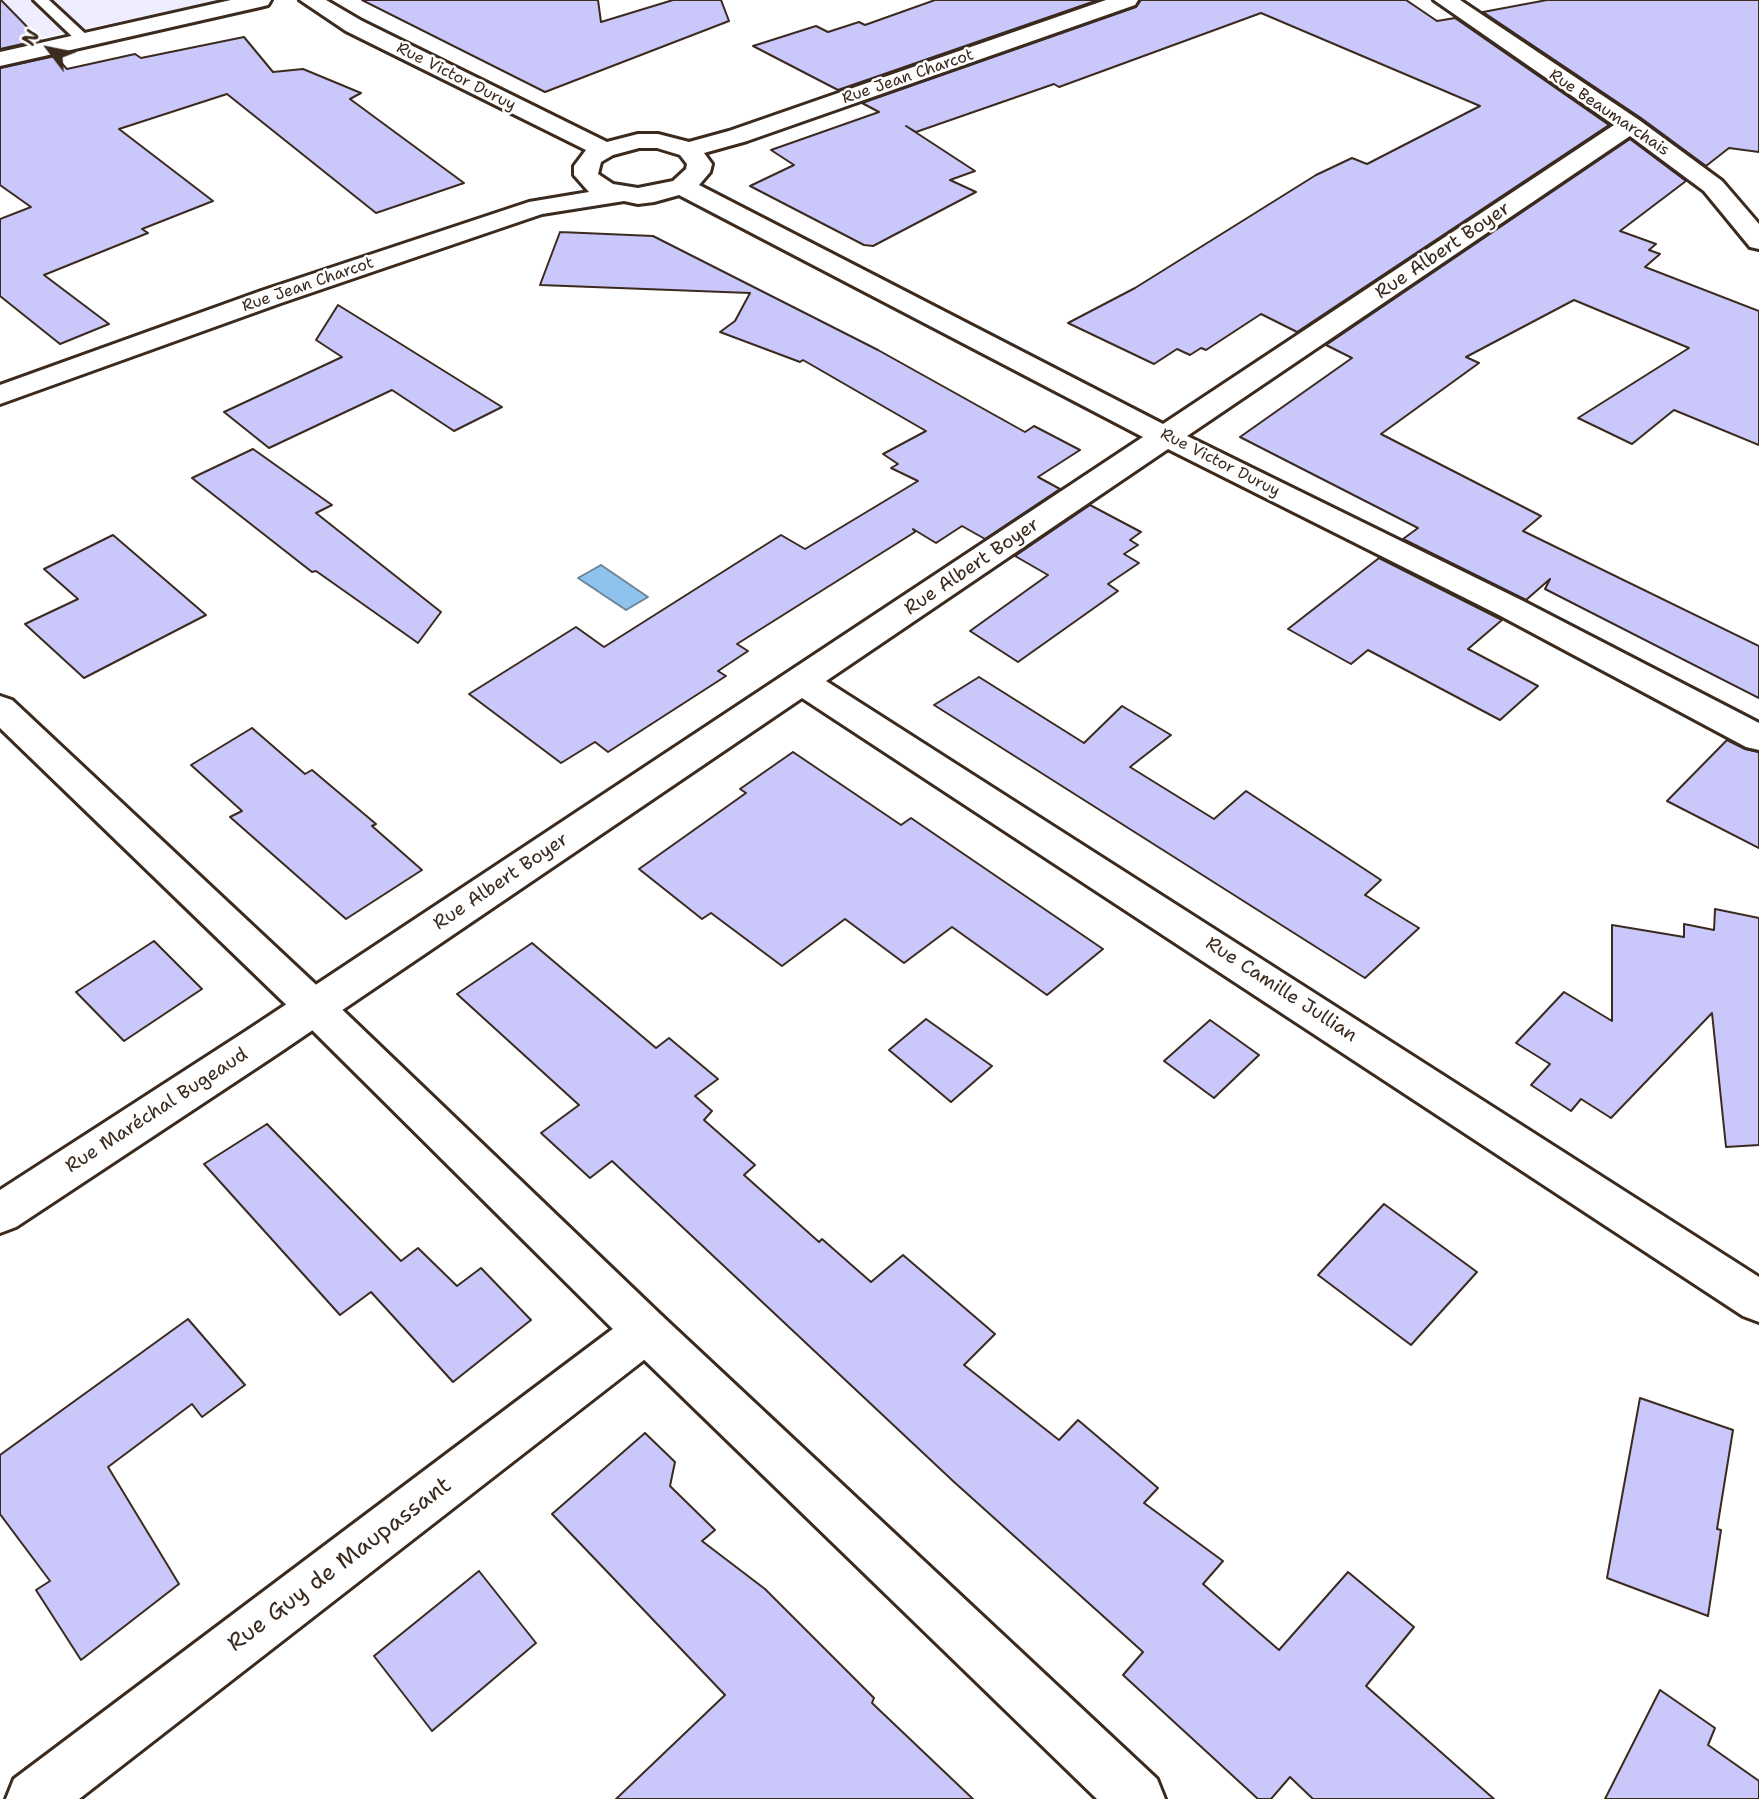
<!DOCTYPE html>
<meta charset="utf-8">
<style>
body{margin:0}
#map{position:relative;width:1759px;height:1799px;overflow:hidden;background:#fff;font-family:"Shantell Sans",sans-serif}
canvas{display:block}
.north{position:absolute;left:14px;top:14px;width:70px;height:70px;-webkit-text-stroke:5px #fff;paint-order:stroke;rotate:302deg;font-size:19px;font-weight:700;line-height:28px;text-align:center;color:#3b2a1e}
.north::after{content:'';display:block;margin:auto;width:24px;height:32px;background:#3b2a1e;clip-path:polygon(50% 0,100% 100%,50% 72%,0 100%)}
</style>
<div id="map">
<canvas width="1759" height="1799"></canvas>
<div class="north">N</div>
</div>
<script>
const c = document.querySelector('canvas').getContext('2d');
c.lineJoin = 'round';
function fillPath(path, color) { c.fillStyle = color; c.fill(path, 'evenodd'); }
const poly = rows => new Path2D(rows.map(r => 'M' + r).join(''));
function strokePath(path, color, width, dash) { c.strokeStyle = color; c.lineWidth = width; c.lineCap = dash ? 'butt' : 'round'; c.setLineDash(dash || []); c.stroke(path); }
function write(font, color, halo, rows, align = 'center') {
  c.font = font + ' "Shantell Sans",sans-serif'; c.lineWidth = 5; c.setLineDash([]); c.textBaseline = 'middle'; c.strokeStyle = halo; c.fillStyle = color; for (const [text, x, y, turn = 0] of rows) {
    c.save(); c.translate(x, y); c.rotate((+turn || 0) * Math.PI / 180); c.textAlign = isNaN(turn) ? turn : align; if (halo) c.strokeText(text, 0, 0); c.fillText(text, 0, 0); c.restore();
  }
}
fillPath(poly([
 [0,0,221,0,0,47]
]), '#efeefe');
const water = poly([
 [601,565,648,597,626,610,578,578,601,565]
]);
fillPath(water, '#8fc2ec');
strokePath(water, '#6d859a', 2);
const building = poly([
 [0,0,1,0,40,40,0,49,0,0],
 [362,0,598,0,601,22,673,0,721,0,729,21,545,92,362,0],
 [935,0,1098,0,838,90,753,46,816,26,828,32,859,22,865,25,935,0],
 [1141,0,1406,0,1437,21,1455,18,1609,125,1297,332,1261,314,1206,350,1201,348,1190,355,1177,349,1154,364,1068,323,1135,288,1316,175,1352,158,1367,164,1480,106,1261,13,1059,87,1054,84,916,132,906,126,975,171,950,180,976,192,873,246,864,245,750,186,794,165,771,150,879,112,862,103,1136,7,1141,0],
 [1547,0,1759,0,1759,152,1729,148,1706,166,1641,118,1483,12,1547,0],
 [244,37,273,72,303,69,361,93,350,99,464,183,376,213,227,94,119,129,213,201,142,229,148,233,44,275,109,324,60,344,0,296,0,219,31,207,0,185,0,68,55,56,67,69,135,54,141,58,244,37],
 [1630,139,1686,181,1620,231,1656,244,1649,250,1660,254,1645,267,1759,311,1759,445,1674,410,1632,444,1578,418,1689,348,1574,300,1466,357,1479,363,1381,434,1541,516,1523,531,1759,646,1759,698,1545,589,1550,579,1526,600,1403,539,1418,528,1240,437,1352,358,1326,345,1630,139],
 [560,232,653,236,878,350,1025,432,1034,426,1080,450,1038,477,1060,489,985,539,962,526,936,543,913,529,915,532,737,644,748,651,718,671,726,676,608,752,595,742,561,763,469,694,576,627,604,647,781,535,805,549,918,481,891,468,898,464,883,454,926,431,803,360,800,362,720,332,735,321,750,293,540,285,560,232],
 [338,305,388,336,502,407,454,431,392,390,269,448,224,412,342,357,316,340,338,305],
 [253,449,332,505,316,513,441,612,418,643,316,571,312,572,192,478,253,449],
 [1090,505,1141,532,1130,540,1138,545,1124,554,1139,563,1108,584,1118,591,1018,662,970,631,1048,575,1015,556,1090,505],
 [113,535,206,615,84,678,25,624,78,599,44,569,113,535],
 [1379,558,1502,620,1468,649,1538,686,1500,720,1368,650,1351,664,1288,629,1379,558],
 [979,677,1084,743,1122,706,1171,735,1130,767,1214,819,1246,791,1381,880,1365,895,1419,928,1365,978,934,705,979,677],
 [252,728,305,774,312,770,376,824,372,826,422,870,346,919,230,817,242,811,191,765,252,728],
 [1727,740,1745,749,1759,752,1759,848,1667,801,1727,740],
 [793,752,901,825,911,818,1103,949,1047,995,952,927,904,963,845,919,782,966,711,913,702,919,639,869,746,793,740,789,793,752],
 [1715,909,1759,918,1759,1145,1726,1147,1712,1013,1611,1118,1581,1099,1571,1111,1531,1085,1550,1064,1516,1043,1564,992,1612,1021,1612,925,1684,937,1684,924,1714,930,1715,909],
 [154,941,202,989,124,1041,76,992,154,941],
 [532,943,656,1048,669,1038,718,1079,695,1096,712,1111,704,1120,755,1165,744,1175,819,1242,822,1239,871,1282,903,1255,995,1334,964,1365,1059,1440,1078,1420,1158,1488,1144,1503,1223,1561,1203,1584,1279,1650,1348,1572,1414,1627,1366,1686,1494,1799,1313,1799,1290,1777,1271,1799,1258,1799,1123,1675,1143,1652,953,1481,612,1161,590,1178,541,1133,579,1105,457,994,532,943],
 [926,1019,992,1066,951,1102,889,1050,926,1019],
 [1210,1020,1259,1055,1214,1098,1164,1061,1210,1020],
 [267,1124,401,1261,418,1248,457,1286,481,1268,531,1320,453,1382,371,1292,340,1315,204,1164,267,1124],
 [1384,1204,1477,1272,1411,1345,1318,1275,1384,1204],
 [188,1319,245,1385,202,1417,192,1404,108,1467,179,1584,81,1660,36,1590,50,1581,0,1514,0,1455,188,1319],
 [1640,1398,1733,1430,1717,1529,1721,1530,1708,1616,1607,1578,1640,1398],
 [645,1433,675,1462,670,1486,715,1530,702,1541,765,1589,874,1698,872,1703,973,1799,616,1799,725,1695,552,1514,645,1433],
 [479,1571,536,1643,432,1731,374,1656,479,1571],
 [1660,1690,1715,1728,1708,1745,1759,1781,1759,1799,1605,1799,1660,1690]
]);
fillPath(building, '#cac7fa');
strokePath(building, '#3b2a1e', 2);
const service = poly([
 [34,0,49,0,90,38,90,44,80,44,34,0]
]);
const minor = poly([
 [231,0,271,0,268,5,260,7,0,66,0,52,231,0],
 [300,0,326,0,362,21,607,142,638,134,658,134,689,142,729,131,1106,0,1138,0,1135,5,747,141,704,153,712,164,710,172,699,185,1163,424,1614,125,1434,0,1460,0,1639,120,1722,181,1759,224,1759,249,1750,247,1704,191,1630,136,1187,436,1523,601,1759,723,1759,750,1746,747,1499,615,1168,449,826,681,1759,1277,1759,1322,1743,1316,802,698,276,1055,16,1227,0,1233,0,1190,246,1031,1143,437,679,195,654,202,638,204,624,201,542,214,281,303,0,404,0,385,261,291,529,202,589,192,574,175,574,166,586,150,346,31,300,0],
 [639,148,657,148,680,155,687,164,686,169,673,181,638,188,613,184,598,174,601,162,613,155,639,148],
 [646,1310,662,1316,669,1331,662,1346,79,1799,6,1799,14,1779,630,1316,646,1310]
]);
const secondary = poly([
 [0,696,12,700,328,996,662,1316,1157,1779,1165,1799,1097,1799,630,1346,300,1018,0,728,0,696]
]);
strokePath(service, '#3b2a1e', 6);
strokePath(minor, '#3b2a1e', 6);
strokePath(secondary, '#3b2a1e', 6);
fillPath(service, '#fff');
fillPath(minor, '#fff');
fillPath(secondary, '#fff');
write('16px', '#3b2a1e', '#fff', [
 ["Rue Victor Duruy",456,77,27],
 ["Rue Jean Charcot",908,77,-19],
 ["Rue Beaumarchais",1609,113,34],
 ["Rue Jean Charcot",308,285,-19],
 ["Rue Victor Duruy",1220,463,27]
]);
write('19px', '#3b2a1e', '#fff', [
 ["Rue Albert Boyer",1443,251,-34],
 ["Rue Albert Boyer",972,567,-34],
 ["Rue Albert Boyer",501,882,-34],
 ["Rue Camille Jullian",1281,990,33],
 ["Rue Maréchal Bugeaud",157,1111,-33]
]);
write('23px', '#3b2a1e', '#fff', [
 ["Rue Guy de Maupassant",340,1565,-37]
]);
</script>
